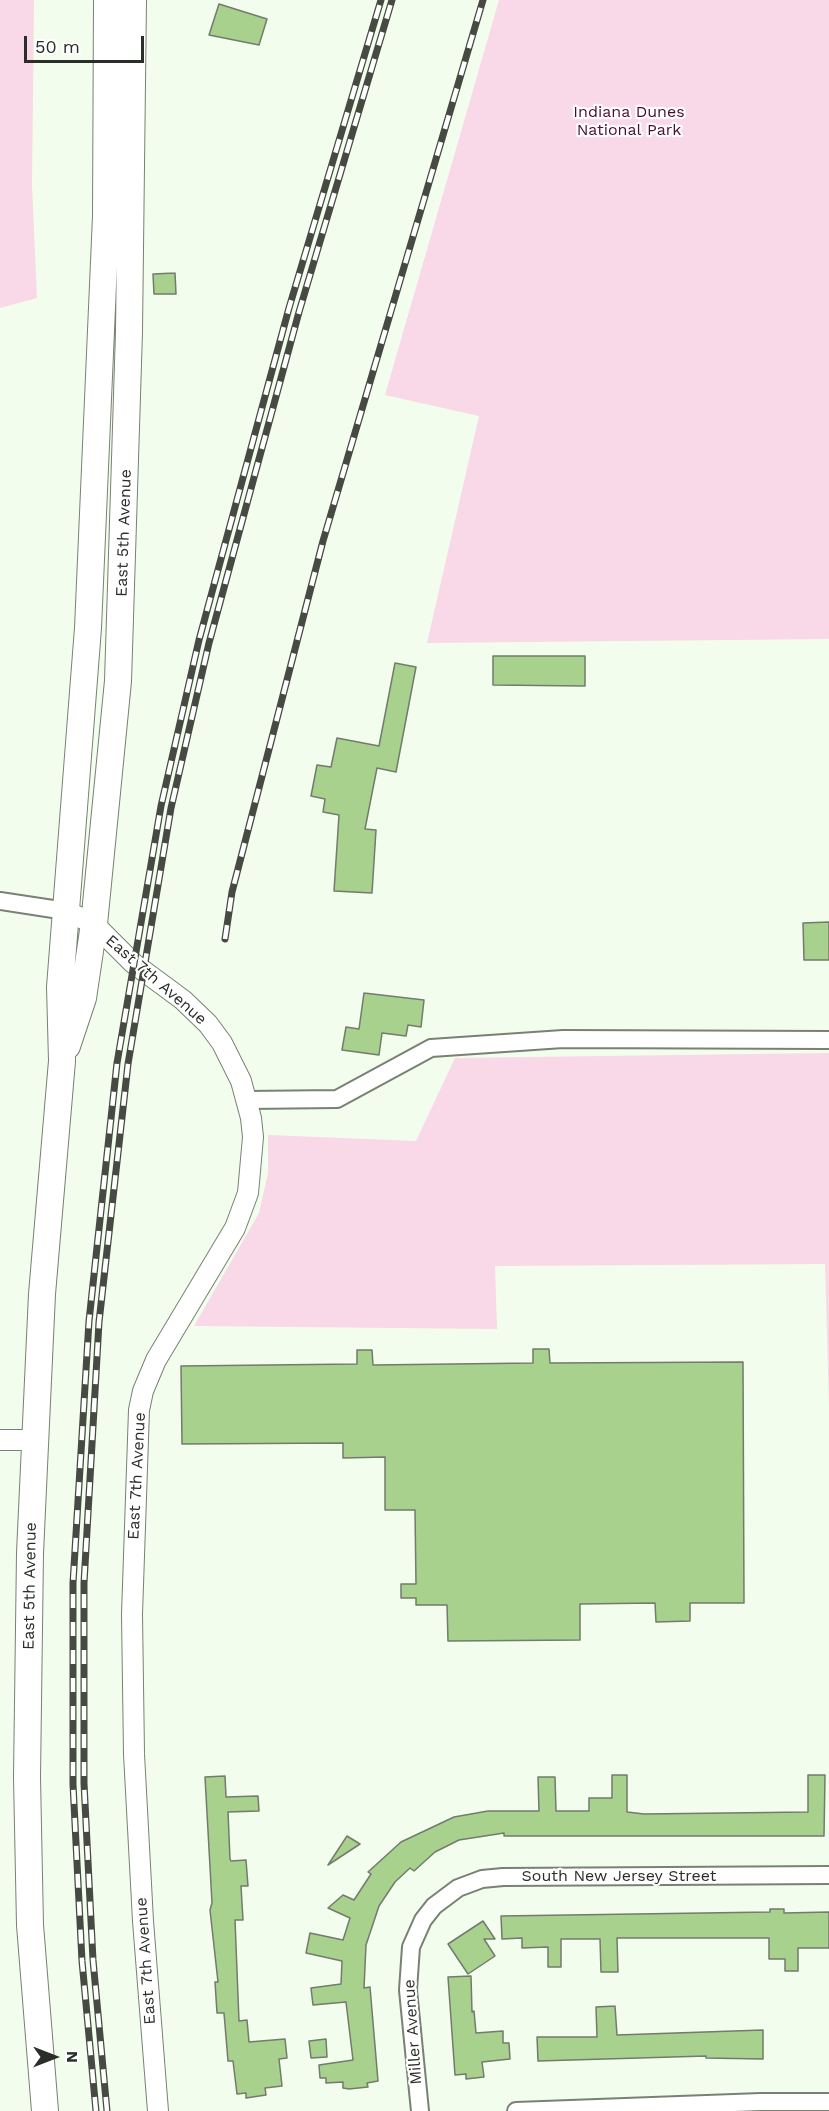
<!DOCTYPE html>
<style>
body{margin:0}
#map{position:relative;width:829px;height:2111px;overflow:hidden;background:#f3fded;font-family:"Work Sans",sans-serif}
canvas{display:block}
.north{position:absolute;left:24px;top:2027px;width:60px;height:60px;-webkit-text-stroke:4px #fff;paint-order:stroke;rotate:90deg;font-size:16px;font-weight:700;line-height:24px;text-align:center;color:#2a2e28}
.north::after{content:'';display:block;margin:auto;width:21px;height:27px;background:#2a2e28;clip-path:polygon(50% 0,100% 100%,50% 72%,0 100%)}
.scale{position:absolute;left:24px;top:36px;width:120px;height:27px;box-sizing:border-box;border:3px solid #2a2e28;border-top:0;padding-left:8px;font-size:18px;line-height:21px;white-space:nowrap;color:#2a2e28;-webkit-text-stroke:4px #fff;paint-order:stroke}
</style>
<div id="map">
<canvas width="829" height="2111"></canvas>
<div class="north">N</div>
<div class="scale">50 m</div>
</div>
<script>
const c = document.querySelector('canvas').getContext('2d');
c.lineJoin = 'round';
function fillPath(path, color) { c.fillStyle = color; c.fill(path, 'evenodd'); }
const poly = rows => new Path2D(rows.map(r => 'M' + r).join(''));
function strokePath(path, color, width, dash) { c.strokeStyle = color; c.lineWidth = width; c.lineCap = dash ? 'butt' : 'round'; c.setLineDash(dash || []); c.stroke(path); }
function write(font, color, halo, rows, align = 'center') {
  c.font = font + ' "Work Sans",sans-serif'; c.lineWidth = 4.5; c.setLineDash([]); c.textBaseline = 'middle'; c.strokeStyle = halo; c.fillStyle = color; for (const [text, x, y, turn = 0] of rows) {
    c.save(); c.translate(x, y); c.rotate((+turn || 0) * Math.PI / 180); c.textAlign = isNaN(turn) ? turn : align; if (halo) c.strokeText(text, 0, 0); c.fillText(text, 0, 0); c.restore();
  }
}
fillPath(poly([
 [0,0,34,0,32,185,37,298,0,308],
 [499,0,829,0,829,639,427,643,479,416,385,395],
 [829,1053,829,1406,825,1264,495,1266,497,1329,194,1326,259,1213,268,1173,268,1135,416,1141,455,1058]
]), '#f9d8e7');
const building = poly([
 [219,4,267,19,259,45,209,35,219,4],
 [175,273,176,294,154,294,153,274,175,273],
 [493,656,585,656,585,686,493,685,493,656],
 [395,663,416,667,396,772,377,768,365,829,376,830,372,893,334,891,339,815,323,812,325,799,311,796,317,765,331,767,337,738,379,746,395,663],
 [829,922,829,960,804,960,803,923,829,922],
 [364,993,424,1000,421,1027,408,1025,406,1036,382,1033,379,1055,342,1050,346,1027,359,1029,364,993],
 [533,1349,549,1349,550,1363,743,1362,744,1603,690,1603,690,1621,656,1622,655,1603,580,1604,580,1640,448,1641,447,1605,416,1605,416,1598,401,1598,401,1584,416,1584,415,1510,385,1510,385,1457,343,1458,343,1443,182,1444,181,1366,357,1364,357,1350,372,1350,373,1365,533,1363,533,1349],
 [612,1775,627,1775,627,1812,644,1814,808,1812,808,1775,825,1775,824,1836,504,1836,504,1833,459,1840,435,1852,414,1871,410,1868,395,1882,379,1906,366,1945,364,1988,370,1987,378,2081,367,2083,368,2087,349,2089,343,2088,343,2082,326,2083,326,2078,320,2078,319,2065,353,2060,346,2002,313,2005,311,1988,341,1984,342,1961,306,1953,310,1933,343,1940,350,1918,328,1908,343,1895,354,1900,371,1874,368,1872,401,1842,454,1817,488,1811,539,1811,538,1777,555,1777,556,1811,589,1811,589,1798,612,1798,612,1775],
 [225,1776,226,1797,258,1796,259,1811,228,1812,230,1859,231,1861,246,1860,248,1886,241,1886,243,1920,235,1920,239,2021,247,2020,249,2042,285,2039,287,2058,279,2059,282,2086,265,2088,266,2095,246,2098,246,2093,237,2094,233,2061,228,2061,224,2013,217,2013,215,1982,218,1982,210,1910,212,1903,205,1777,225,1776],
 [347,1836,360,1844,328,1865,347,1836],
 [770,1909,784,1909,784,1913,829,1912,829,1948,798,1948,798,1971,785,1971,785,1959,769,1959,769,1938,617,1938,618,1972,601,1972,600,1939,561,1939,561,1967,548,1967,548,1947,522,1948,522,1938,502,1939,501,1916,770,1912,770,1909],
 [483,1921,495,1939,484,1939,495,1956,468,1974,448,1944,483,1921],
 [471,1976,472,2012,474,2011,476,2033,503,2031,503,2043,509,2043,510,2059,482,2062,484,2077,466,2079,466,2074,455,2075,448,1977,471,1976],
 [615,2006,617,2035,763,2030,763,2059,706,2058,706,2056,538,2061,537,2037,597,2037,596,2007,615,2006],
 [326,2039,327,2057,311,2058,309,2041,326,2039]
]);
fillPath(building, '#a9d18e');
strokePath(building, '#727b6d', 1.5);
const minor = poly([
 [0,901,66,911],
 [247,1100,337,1099,431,1048,563,1039,829,1040],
 [420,2111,408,1990,411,1947,423,1920,434,1906,458,1888,482,1879,503,1877,829,1875],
 [516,2111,761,2102,829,2102]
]);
const tertiary = poly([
 [66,911,94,924,133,963,183,1000,208,1024,222,1043,241,1081,251,1118,253,1137,248,1193,235,1228,156,1360,143,1391,139,1410,132,1614,134,1754,143,1921,158,2111],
 [0,1440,33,1440]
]);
const primary = poly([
 [67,1046,83,998,94,924,118,681,129,332,133,0],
 [45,2111,30,1925,27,1777,30,1553,42,1294,62,1061,60,987,88,628,106,216,107,0]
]);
strokePath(minor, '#788173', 20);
strokePath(tertiary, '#788173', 22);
strokePath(primary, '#788173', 28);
strokePath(minor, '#fff', 16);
strokePath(tertiary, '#fff', 20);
strokePath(primary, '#fff', 26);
const rail = poly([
 [225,939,232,892,323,541,483,0],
 [96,2111,82,1961,73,1784,73,1583,89,1321,117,1063,161,806,199,640,289,308,381,0],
 [107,2111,93,1960,84,1783,84,1583,99,1322,128,1064,171,808,209,643,299,312,392,0]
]);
strokePath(rail, '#464a43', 7);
strokePath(rail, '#fff', 4.5, [14]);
write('16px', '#4c0a32', '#fff', [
 ["Indiana Dunes",629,112],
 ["National Park",629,130]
]);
write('16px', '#2a2e28', '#fff', [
 ["East 5th Avenue",124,533,-88],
 ["East 7th Avenue",156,980,41],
 ["East 7th Avenue",137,1476,-87],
 ["East 5th Avenue",30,1586,-89],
 ["South New Jersey Street",619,1876],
 ["East 7th Avenue",146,1961,-94],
 ["Miller Avenue",413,2032,-94]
]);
</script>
